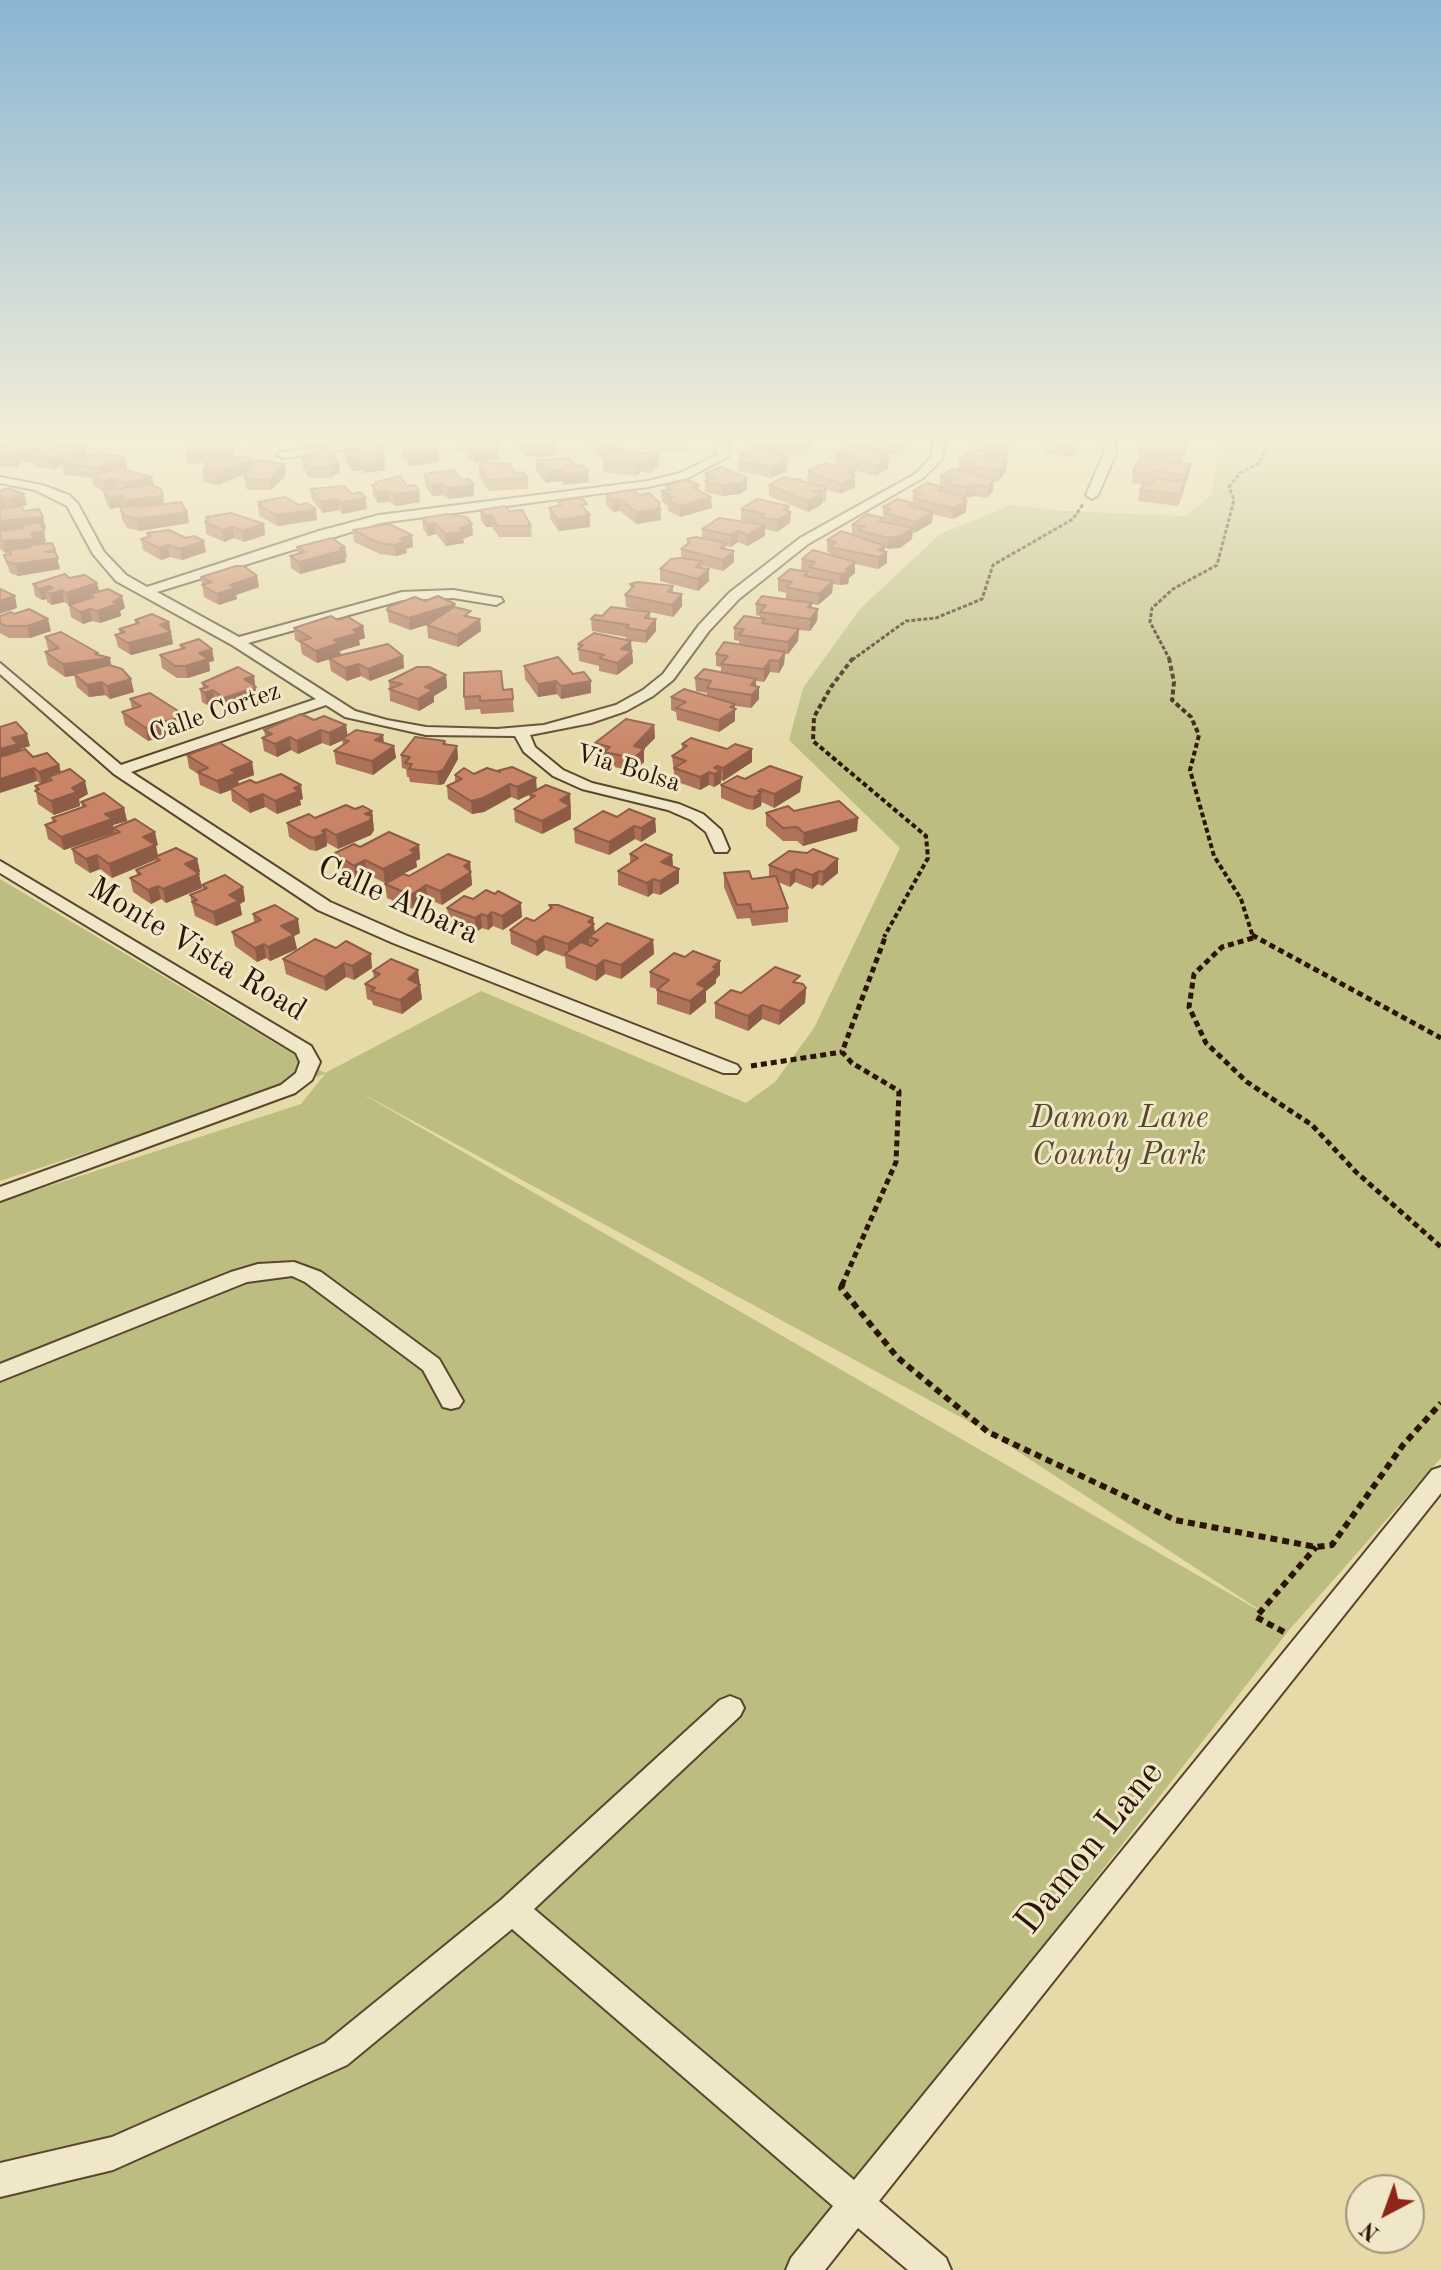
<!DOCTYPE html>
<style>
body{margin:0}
#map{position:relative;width:1441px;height:2270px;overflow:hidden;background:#e6daa9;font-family:"Old Standard TT",serif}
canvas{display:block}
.north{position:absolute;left:1345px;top:2174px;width:80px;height:80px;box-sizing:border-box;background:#efe7c7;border:2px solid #a19379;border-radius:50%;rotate:221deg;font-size:22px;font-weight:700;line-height:32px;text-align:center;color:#2c1504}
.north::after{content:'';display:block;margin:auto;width:28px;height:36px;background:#8f2418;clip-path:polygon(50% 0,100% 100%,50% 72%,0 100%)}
</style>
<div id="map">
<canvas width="1441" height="2270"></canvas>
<div class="north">N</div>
</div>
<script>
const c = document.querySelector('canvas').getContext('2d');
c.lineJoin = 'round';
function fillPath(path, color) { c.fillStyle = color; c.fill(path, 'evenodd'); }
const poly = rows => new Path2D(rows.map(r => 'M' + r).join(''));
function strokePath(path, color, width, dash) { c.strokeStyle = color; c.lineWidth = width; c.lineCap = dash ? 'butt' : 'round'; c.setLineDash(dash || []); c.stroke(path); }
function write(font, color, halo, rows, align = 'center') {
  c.font = font + ' "Old Standard TT",serif'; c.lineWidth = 6; c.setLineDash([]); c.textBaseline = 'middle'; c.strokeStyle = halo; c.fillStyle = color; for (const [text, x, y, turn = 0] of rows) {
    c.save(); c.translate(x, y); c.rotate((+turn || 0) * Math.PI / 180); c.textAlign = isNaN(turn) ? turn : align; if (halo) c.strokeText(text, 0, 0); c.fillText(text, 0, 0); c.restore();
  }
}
fillPath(poly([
 [1222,438,1441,438,1441,1458,1290,1629,791,2270,0,2270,0,1202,301,1104,325,1074,0,1181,0,879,325,1073,481,991,746,1103,775,1082,814,1028,900,848,789,740,803,688,860,609,940,534,1011,505,1065,511,1186,516,1211,495],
 [365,1095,988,1432,1272,1618,366,1096]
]), '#bdbd82');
const street = poly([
 [390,438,422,438,283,458,277,455,283,452,390,438],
 [715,438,727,438,729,456,688,478,648,487,380,523,157,592,239,637,402,592,453,590,501,598,503,601,496,605,453,598,403,600,248,643,355,711,387,720,426,727,497,729,544,725,616,705,643,690,663,674,699,625,729,593,800,538,915,474,931,458,934,438,946,438,942,459,923,478,808,544,739,599,709,631,673,680,653,696,626,711,591,723,530,735,535,747,563,770,592,783,679,804,703,814,721,830,729,849,727,852,715,852,706,832,691,820,668,810,582,789,553,776,524,752,515,736,426,735,345,717,326,705,131,772,330,902,405,935,737,1065,740,1069,737,1073,723,1073,393,943,318,910,114,774,0,674,0,663,121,765,316,699,232,645,116,581,93,554,67,506,35,490,0,483,0,477,42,485,69,495,78,504,104,552,126,575,147,587,319,531,379,515,648,481,680,473,717,455,715,438],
 [1102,438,1114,438,1116,453,1098,495,1092,499,1086,495,1104,453,1102,438],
 [0,861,311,1046,320,1062,312,1080,295,1093,0,1201,0,1187,281,1085,296,1073,300,1062,296,1053,0,873,0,861],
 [294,1262,321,1272,439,1359,463,1401,459,1407,451,1409,443,1407,423,1370,305,1282,292,1276,247,1282,0,1381,0,1364,231,1272,258,1264,294,1262],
 [1441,1467,1441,1493,879,2201,946,2258,951,2270,908,2270,858,2228,825,2270,786,2270,791,2258,833,2206,512,1929,347,2065,113,2170,0,2197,0,2163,112,2137,325,2043,501,1900,720,1700,730,1696,740,1700,744,1708,740,1716,534,1909,854,2180,1432,1470,1441,1467]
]);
strokePath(street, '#5a462d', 4);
strokePath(poly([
 [852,660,906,621,936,618,982,599,993,565,1073,519,1083,504],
 [1170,660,1150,622,1152,608,1173,589,1217,565,1234,500,1229,487,1240,473,1258,464,1271,438]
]), '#2c1504', 3, [4, 2]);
strokePath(poly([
 [853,658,831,687,814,717,813,741,926,836,928,858,884,937],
 [1169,658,1174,682,1172,700,1191,717,1199,735,1190,770,1214,856,1241,899,1253,937]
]), '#2c1504', 4, [5, 3]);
strokePath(poly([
 [1252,935,1441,1038],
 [1253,938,1222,947,1194,974,1189,1007,1206,1043,1247,1082,1312,1125,1356,1172,1441,1247],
 [751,1066,842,1052],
 [842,1285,896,1162,899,1091,852,1063,842,1052,886,935]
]), '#2c1504', 5, [6, 4]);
strokePath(poly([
 [843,1283,841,1288,897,1357,988,1432,1175,1520,1316,1547,1332,1545,1403,1445,1441,1403],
 [1284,1632,1256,1617,1316,1547]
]), '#2c1504', 6, [7, 5]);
fillPath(street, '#efe7c7');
fillPath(poly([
 [182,438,241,438,241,442,232,446,234,457,253,459,254,463,285,464,286,475,271,490,247,490,244,476,246,473,218,485,204,482,202,471,204,470,204,467,206,463,188,464,186,453,188,443,183,441],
 [249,438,282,438,283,439,266,442,251,441],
 [456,438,497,438,499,459,475,463,475,460,467,460,465,451,457,452],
 [517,438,556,438,556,454,550,457,524,457,524,450,518,450],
 [585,438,623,438,624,451,659,464,650,473,641,472,636,476,603,472,603,461,606,458,597,458,593,447,586,447],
 [641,438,687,438,688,441,688,451,656,452,651,442,641,443],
 [859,438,906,438,905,447,901,455,886,453,886,458,889,458,888,469,875,476,835,464,836,453,859,447],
 [970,438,1010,438,1008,457,992,458,1006,471,998,482,994,481,993,491,987,498,975,496,966,498,966,512,953,519,933,514,932,523,914,533,913,532,912,539,900,548,884,548,887,563,878,569,855,564,855,573,849,578,848,584,840,585,833,584,832,593,818,605,812,604,812,608,818,609,817,621,810,631,799,630,798,641,788,654,785,654,784,664,779,673,770,672,764,682,756,681,756,686,759,687,759,699,751,708,735,706,735,721,719,732,677,720,676,712,671,710,671,697,707,695,707,693,696,691,695,678,721,672,721,667,716,666,716,654,739,644,739,641,734,640,734,628,760,618,760,616,756,615,756,604,786,599,786,593,778,591,778,579,808,572,809,576,809,572,801,571,802,559,829,555,829,552,827,552,827,540,852,535,852,525,883,518,883,522,883,507,913,503,913,491,940,486,940,476,958,470,959,461,981,456,982,453,969,452],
 [1045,438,1079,439,1076,457,1046,453],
 [1136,438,1188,438,1185,443,1182,463,1191,464,1189,475,1185,484,1183,493,1178,506,1138,501,1140,490,1142,484,1132,483,1133,472,1147,465,1148,463,1138,462,1142,444,1138,444],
 [813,441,805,455,779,455,788,461,787,472,770,478,739,471,739,454,752,447,752,444],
 [41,442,43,451,85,447,87,456,125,457,127,468,124,469,152,477,154,486,163,496,164,504,187,512,189,523,139,531,127,528,122,519,120,507,124,506,110,509,105,500,103,491,93,486,92,478,64,475,62,465,54,470,34,467,33,463,21,462,16,467,0,467,0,449],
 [438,442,439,462,409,466,402,456,401,445],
 [357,446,384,448,385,459,383,459,385,470,364,473,362,470,352,471,346,462,345,451,358,450],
 [311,451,339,464,340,474,333,475,333,478,309,478,303,468,302,458,312,456],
 [536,460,589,482,564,485,561,481,546,483,536,471],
 [479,465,516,473,528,478,528,489,489,491,479,476],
 [808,471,855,476,855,487,840,494,826,489,826,501,822,502,822,504,808,512,769,496,769,485,802,480,802,481,807,482],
 [424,474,461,480,474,485,474,496,449,499,442,495,432,496,425,485],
 [705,474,747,478,747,489,740,494,722,496,705,492],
 [376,482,407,486,419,491,420,502,396,506,389,502,378,503,373,496,372,485,376,484],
 [699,485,699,490,712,508,680,517,668,511,668,506,662,502,661,491,666,490,666,486],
 [310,489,367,509,342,514,339,510,323,513,312,500],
 [0,491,27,505,21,507,24,511,46,529,43,529,46,542,35,544,55,550,60,569,18,576,10,573,4,555,10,554,10,552,5,553,0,549],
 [606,494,660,508,661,520,636,524,620,511,613,512,606,505],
 [558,501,588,513,590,515,590,527,559,531,550,519,549,508,559,506],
 [258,502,317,520,278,526,259,516],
 [789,506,790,523,777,532,765,529,765,536,747,546,738,542,731,547,726,546,726,549,734,551,734,562,723,571,702,566,709,581,698,591,660,581,660,569,681,558,681,549,687,544,687,539,702,539,702,529,754,523,741,520,741,509],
 [480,510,509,511,531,526,532,537,499,537,492,527,486,527,481,521],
 [206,517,264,524,265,535,244,542,234,538,224,542,206,534,205,522,207,520],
 [422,518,473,535,463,539,464,543,446,546,436,534,428,536,423,529],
 [353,530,412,535,413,547,406,549,407,553,396,556,380,554,354,542],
 [147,533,206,552,182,560,170,557,161,560,143,550,141,539,147,537],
 [297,547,345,547,347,558,345,558,346,562,300,574,291,568,290,556,298,554],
 [257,576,259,587,236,595,237,599,219,605,204,597,201,577],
 [69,578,99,591,122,596,125,608,120,611,121,616,100,623,92,621,83,624,71,617,69,605,64,602,52,605,47,602,47,599,42,600,35,596,33,584],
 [630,584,673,586,673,593,682,594,682,606,673,617,650,612,650,618,656,619,656,631,646,643,630,641,631,651,632,651,633,663,617,675,599,671,599,666,579,661,578,644,626,640,626,637,592,631,591,619,602,616,648,612,626,607,625,595,631,590],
 [425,601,455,604,455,608,472,617,480,619,481,631,458,647,428,638,427,625,429,624,410,630,389,622,387,610],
 [0,616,51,631,30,638,9,638,0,633],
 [135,620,169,622,173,644,131,655,118,647,115,635,120,634,119,629,135,624],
 [338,620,363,626,365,638,359,640,360,645,340,651,341,656,403,656,404,668,370,681,361,676,347,681,331,671,329,659,317,663,302,654,300,643,295,640,294,628],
 [45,637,98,655,111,666,134,692,110,699,105,695,89,697,77,687,74,675,65,677,48,665,45,652,50,651,48,649],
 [180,645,212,649,214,661,209,662,210,671,188,678,177,678,162,668,160,655,181,649],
 [524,666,591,693,561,699,557,694,538,697,525,679],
 [446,675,447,688,434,696,434,702,419,711,390,701,389,681],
 [254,676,257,700,226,710,215,703,207,705,202,702,200,689,203,688,202,683],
 [512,689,514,712,481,714,480,709,465,710,464,697,503,690],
 [130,699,186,716,188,729,169,734,148,741,125,725,122,712,132,709],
 [314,720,346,725,347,736,383,735,384,743,394,746,396,758,373,775,336,764,334,751,343,745,342,740,330,746,322,743,298,754,291,750,277,757,264,751,262,738,265,736,264,730],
 [654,725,655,738,644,749,644,762,634,771,604,765,604,758,595,756,595,743],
 [0,727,30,746,20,749,20,750,33,757,59,765,61,772,88,794,79,799,80,806,54,815,38,804,35,786,41,784,37,781],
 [445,741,446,744,457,746,458,759,444,784,439,785,410,782,409,777,407,777,406,769,402,768,401,755],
 [682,744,752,762,723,781,721,780,721,783,714,787,709,785,700,790,675,781,672,756,682,749],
 [187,755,252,762,254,775,238,781,239,784,256,783,303,799,300,800,301,805,277,814,265,807,250,813,232,801,231,790,220,794,200,785,198,774,189,768],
 [474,774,537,790,570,794,571,819,542,834,515,822,514,809,530,799,529,795,518,800,511,797,484,812,472,814,448,799,447,786,455,782,455,775],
 [802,777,800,792,774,808,762,802,761,806,753,810,747,809,721,798,721,785,745,779],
 [81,802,124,808,127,821,113,825,114,828,158,845,156,846,158,855,197,859,200,872,198,873,202,888,166,903,161,899,151,904,133,892,130,878,137,875,136,870,156,862,155,860,112,878,100,869,90,873,75,863,72,849,114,834,114,833,64,850,48,839,45,825,53,823,52,818,82,807],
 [355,809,372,811,374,830,371,835,338,849,327,843,327,846,316,851,310,850,289,837,287,823],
 [794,811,858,818,857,831,803,846,797,841,783,841,766,826,766,813],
 [617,817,655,819,656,832,641,842,635,839,609,855,575,843,574,829],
 [419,845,420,859,416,861,417,867,403,874,409,876,470,862,472,885,442,905,428,899,413,909,387,898,385,884,401,874,385,883,367,874,356,879,337,867,335,853,360,847],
 [630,854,672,855,673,867,679,869,679,883,660,895,653,893,648,897,618,885,618,871,630,863],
 [769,865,838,873,822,886,818,884,812,889,795,882,790,887,778,882,788,908,788,922,752,926,750,918,737,919,724,887,724,873,752,879,769,877],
 [202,885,243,887,245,901,240,904,242,915,216,926,195,916,190,895,203,890],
 [549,905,593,918,595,932,653,940,654,954,621,979,605,974,596,981,566,968,565,957,545,950,537,956,511,944,510,930,534,921,550,910],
 [447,908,522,917,503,930,493,926,488,930,482,928,476,932,449,922],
 [253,914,300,933,294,936,297,949,270,961,266,958,257,962,235,946,232,932,254,923],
 [336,948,372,968,354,980,346,977,326,991,286,974,283,959],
 [373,971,420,984,422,999,402,1014,373,1005,372,1001,367,999,365,984,374,979],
 [650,972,720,975,716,979,716,983,706,991,706,1002,690,1015,657,1004,657,989,650,987],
 [800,983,806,988,805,1003,779,1025,762,1019,748,1031,715,1018,715,1003,741,993]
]), '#ad7258');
fillPath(poly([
 [209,438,218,438,219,445,210,449],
 [228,438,241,438,241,442,229,448],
 [265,438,282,438,283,439,266,442],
 [556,438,556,454,550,457,549,446],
 [809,438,813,438,813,441,805,455,805,445],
 [905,438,905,447,901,455,901,445],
 [623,440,624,451,611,453,610,443],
 [41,442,44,452,33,456,32,452],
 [438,442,439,462,409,466,408,455,432,443],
 [85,447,87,458,74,465,72,456],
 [384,448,385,459,377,460,376,449],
 [498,448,499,459,475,463,474,452],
 [19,452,21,462,16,467,14,456],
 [886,453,886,460,889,458,888,469,875,476,876,466,880,456],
 [659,454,659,464,650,473,650,462],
 [59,455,62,465,54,470,52,459],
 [125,457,127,468,102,479,99,468],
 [787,457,787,472,770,478,770,467],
 [253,459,255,470,218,485,216,474],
 [361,459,362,470,352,471,351,460],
 [384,460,385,470,364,473,363,462],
 [1007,460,1006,471,998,482,999,471],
 [641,461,641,472,636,476,636,465],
 [285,464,286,475,271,490,270,480],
 [339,464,340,474,333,475,330,465],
 [1191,464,1189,475,1185,484,1183,493,1178,506,1185,475],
 [561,470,561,481,546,483,546,472],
 [588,471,589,482,564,485,564,474],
 [855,471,855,487,840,494,841,484,848,474],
 [152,477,154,488,126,494,124,483],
 [114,478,116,489,106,492,104,481],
 [747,478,747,489,740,494,722,496,722,485],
 [994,480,993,491,987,498,988,487],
 [441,484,442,495,432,496,432,485],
 [474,485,474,496,449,499,448,488],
 [976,485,975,496,966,498,965,502,967,501,966,512,953,519,953,508,965,497,965,487],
 [387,491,389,502,378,503,377,492],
 [419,491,420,502,396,506,394,494],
 [822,493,822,504,808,512,808,501],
 [24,494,27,505,11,510,9,499],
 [122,495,124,506,110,509,108,498],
 [163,496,165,508,127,511,125,500],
 [4,497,6,508,0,510,0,499],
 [711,497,712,508,680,517,680,506],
 [366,498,367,509,342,514,341,502],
 [338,499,339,510,323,513,322,502],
 [620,499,620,511,613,512,613,501],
 [660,503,661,520,636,524,636,512,658,507],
 [789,506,789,513,791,512,790,523,777,532,777,520,783,510],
 [316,509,317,520,278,526,276,515],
 [187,512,189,523,139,531,137,519],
 [933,512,932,523,914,533,915,522],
 [491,515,492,527,486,527,485,516],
 [590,515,590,527,559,531,558,520],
 [43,517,46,529,0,533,0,521],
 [435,523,436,534,428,536,427,524],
 [264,524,265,535,244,542,242,531],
 [472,524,473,535,463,539,464,543,446,546,445,534],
 [765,525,765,536,747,546,747,535],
 [233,527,234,538,224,542,222,530],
 [913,528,912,539,900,548,887,549,888,538],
 [44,531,46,542,35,544,31,550,5,553,3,541,31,533],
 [738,531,738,542,731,547,731,535],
 [412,535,413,547,406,549,407,553,396,556,395,545,400,539],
 [204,541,206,552,182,560,180,549],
 [168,545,170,557,161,560,159,548],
 [885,546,884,554,887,552,887,563,878,569,878,550],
 [345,547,347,558,345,558,346,562,300,574,299,562],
 [55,550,60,569,18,576,16,564,45,552],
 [734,551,734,562,723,571,723,560],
 [855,562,855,573,849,578,848,584,840,585,840,574],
 [709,569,709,581,698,591,698,579],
 [257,576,259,587,236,595,237,599,219,605,217,594,230,585],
 [833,581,832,593,818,605,819,594],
 [97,583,100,594,90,594,90,598,69,605,66,593],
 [49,586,51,593,62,590,64,602,52,605,50,594,45,591,47,599,42,600,39,589],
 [682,594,682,606,673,617,672,605],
 [15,596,17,608,0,614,0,601],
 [122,596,125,608,120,611,121,616,100,623,97,611],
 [455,604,456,616,410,630,409,618],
 [90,609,92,621,83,624,80,612],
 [818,609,817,621,810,631,810,619],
 [48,619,51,631,30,638,27,626],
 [480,619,481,631,458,647,457,635],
 [656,619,656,631,646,643,646,631],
 [169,622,173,644,131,655,128,643,160,625],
 [363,626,365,638,359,640,360,645,340,651,341,656,317,663,316,651,353,630],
 [799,629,798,641,788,654,788,642],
 [631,641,633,663,617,675,617,663,621,649],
 [212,649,214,661,209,662,210,671,188,678,185,666,199,653],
 [785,652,784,664,779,673,779,661],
 [98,653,99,659,110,658,112,670,65,677,63,664],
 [403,656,404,668,370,681,368,669],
 [770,660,770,672,764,682,764,669],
 [359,664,361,676,347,681,345,668],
 [446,675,447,688,434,696,434,702,419,711,418,699,425,687],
 [254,676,257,700,226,710,224,698,244,679],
 [131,679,134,692,110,699,107,686],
 [756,679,756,690,759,687,759,699,751,708,751,685],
 [556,681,557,694,538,697,538,684],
 [591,681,591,693,561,699,561,686],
 [102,682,105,695,89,697,87,685],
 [213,690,215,703,207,705,205,693],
 [735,704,735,721,719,732,719,720,730,707],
 [186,716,188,729,169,734,148,741,146,728,166,721],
 [346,725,348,738,330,746,329,733],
 [654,725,655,738,644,749,644,762,634,771,634,746],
 [321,730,322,743,298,754,297,741],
 [27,734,30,746,20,749,21,757,0,763,0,749,12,738],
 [383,735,384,748,375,740],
 [290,737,291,750,277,757,275,744],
 [394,746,396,758,373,775,372,761],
 [457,746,458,759,444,784,439,785,437,772],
 [752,749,752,762,723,781,723,768],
 [252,762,254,775,238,781,239,786,230,788,231,790,220,794,217,781,231,770],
 [59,765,62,778,48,777,49,782,42,785,39,772],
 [717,766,717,772,721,770,721,783,714,787,714,768],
 [34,768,37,781,0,793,0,779],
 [709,772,709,785,700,790,700,777],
 [802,777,800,792,774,808,774,794],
 [536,778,537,791,518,800,517,787],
 [85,781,88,794,79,799,80,806,54,815,51,801],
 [510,784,511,797,484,812,472,814,471,801],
 [301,785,303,799,300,800,301,805,277,814,275,801,294,788],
 [761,789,761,806,753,810,754,797,758,791],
 [263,794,265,807,250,813,247,800],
 [570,794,571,819,542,834,542,821,560,800],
 [124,808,127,821,113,825,114,833,64,850,61,837,105,814],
 [372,811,374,830,371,835,338,849,336,835,365,814],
 [858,818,857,831,803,846,804,833],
 [655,819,656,832,641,842,641,828],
 [634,826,635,839,609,855,609,842],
 [326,829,327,846,316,851,314,838],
 [155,832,158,845,156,846,158,859,155,857,155,860,112,878,109,864,143,837],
 [419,845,420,859,416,861,417,867,385,883,383,869,410,850],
 [97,855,100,869,90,873,86,859],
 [672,855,673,868,661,862],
 [197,859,200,872,188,877,185,864],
 [838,859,838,873,822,886,823,872],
 [365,860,367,874,356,879,354,866],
 [470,862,472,885,442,905,440,891,464,866],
 [679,869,679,883,660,895,660,881],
 [796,869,795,882,790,887,790,873],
 [819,871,818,884,812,889,812,875],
 [199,874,202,888,166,903,163,889],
 [653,879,653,893,648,897,647,883],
 [426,885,428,899,413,909,411,895],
 [158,886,161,899,151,904,148,890],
 [243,887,245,901,240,904,242,915,216,926,213,912,229,895],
 [521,903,522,917,503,930,502,916],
 [492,912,493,926,488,930,487,916],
 [481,914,482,928,476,932,475,918],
 [593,918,595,938,589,937,589,943,571,956,568,955,568,944,588,922],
 [298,919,300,933,294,936,297,949,270,961,268,947,281,926],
 [544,936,545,950,537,956,536,942],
 [653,940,654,954,621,979,621,965],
 [264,944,266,958,257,962,255,948],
 [371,954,372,968,354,980,352,966],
 [604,960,605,974,596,981,596,966],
 [720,961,720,975,716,979,716,983,706,991,706,1002,690,1015,690,1001,697,984],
 [344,963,346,977,326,991,324,977],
 [418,970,420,984,411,992,420,985,422,999,402,1014,400,1000,408,979],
 [806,988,805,1003,779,1025,780,1011],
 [762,1005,762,1019,748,1031,748,1016]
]), '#8d5c47');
const building = poly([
 [418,438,435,438,438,442,432,443,438,451,408,455,401,445,411,444,410,439,418,438],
 [456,438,497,438,498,448,474,452,474,449,466,449,465,441,456,441,456,438],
 [517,438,555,438,555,444,549,446,524,446,524,439,517,438],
 [593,438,623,438,623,440,610,443,611,447,597,448,593,438],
 [654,438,687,438,688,441,656,441,654,438],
 [753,438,809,438,805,445,752,444,753,438],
 [859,438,905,438,901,445,859,438],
 [970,438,1010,438,1009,447,982,447,983,442,970,441,970,438],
 [1046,438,1075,438,1079,439,1077,447,1047,442,1046,438],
 [1151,440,1186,443,1184,453,1139,452,1142,442,1150,443,1151,440],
 [12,441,41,442,32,452,19,452,14,456,0,456,0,449,12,441],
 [219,441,219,445,232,443,233,450,186,453,188,443,219,441],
 [380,443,384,448,376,449,384,460,363,462,361,459,351,460,345,451,360,450,357,446,380,443],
 [58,444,85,447,72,456,59,455,52,459,31,456,41,450,47,451,58,444],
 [850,445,886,453,880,456,889,458,876,466,836,453,850,445],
 [752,447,779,453,775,455,787,457,783,460,788,461,770,467,739,461,748,456,739,454,752,447],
 [329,449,339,464,330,465,332,467,308,468,302,458,314,456,311,451,329,449],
 [614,451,659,454,650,462,641,461,636,465,603,461,614,451],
 [97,453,125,457,99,468,62,464,97,453],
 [965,453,1007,460,999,471,969,467,972,462,959,461,965,453],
 [240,456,253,459,216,474,202,471,209,468,204,467,208,464,205,463,220,457,228,459,240,456],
 [569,458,575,466,583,465,588,471,564,474,561,470,546,472,536,460,569,458],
 [1149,459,1191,464,1185,475,1153,471,1151,474,1133,472,1136,463,1147,465,1149,459],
 [256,460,285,464,270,480,245,479,247,476,244,476,256,460],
 [485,462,509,464,516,473,523,472,528,478,488,480,479,465,485,462],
 [825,463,855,471,848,474,855,476,841,484,808,471,825,463],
 [721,467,747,478,740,483,722,485,705,481,715,477,705,474,721,467],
 [122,469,152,477,124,483,114,478,104,481,91,475,122,469],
 [952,469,994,480,988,487,976,485,965,487,946,483,953,479,940,476,952,469],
 [455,470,461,480,469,479,474,485,448,488,441,484,432,485,424,474,455,470],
 [400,476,407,486,415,485,419,491,394,494,387,491,377,492,372,485,377,484,376,482,400,476],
 [784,477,802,480,799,481,826,487,826,490,813,491,822,493,808,501,769,485,784,477],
 [1156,479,1185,482,1180,494,1140,490,1143,484,1152,485,1156,479],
 [687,480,699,485,692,487,711,497,680,506,668,500,673,497,661,491,672,489,666,486,687,480],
 [927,483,942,487,938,490,966,497,961,499,967,501,953,508,913,498,922,493,913,491,927,483],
 [151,485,161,489,163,496,125,500,122,495,108,498,103,489,121,489,151,485],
 [344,486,352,494,360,492,366,498,341,502,338,499,322,502,310,489,344,486],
 [8,488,24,494,9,499,4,497,0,499,0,491,8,488],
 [631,490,640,495,649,493,660,503,658,507,661,509,636,512,620,499,613,501,606,494,631,490],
 [285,497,299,505,307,503,316,509,276,515,258,505,261,504,258,502,285,497],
 [582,498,587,504,581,505,590,515,558,520,549,508,561,505,558,501,582,498],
 [757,499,789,506,783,510,791,512,777,520,760,517,765,514,741,509,757,499],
 [898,499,913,503,909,506,933,512,915,522,884,513,891,509,883,507,898,499],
 [181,502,187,512,137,519,124,516,120,507,139,505,140,507,181,502],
 [21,506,24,511,39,509,43,517,0,521,0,509,21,506],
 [505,506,509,511,522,510,531,526,498,526,491,515,485,516,480,510,505,506],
 [231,513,264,524,242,531,233,527,222,530,205,522,209,518,206,517,231,513],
 [447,514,466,517,472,524,460,528,463,532,445,534,435,523,427,524,422,518,447,514],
 [867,514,883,518,879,521,913,528,900,536,888,538,858,530,865,526,852,525,867,514],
 [719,518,765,525,747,535,738,531,731,535,702,529,719,518],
 [40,522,44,531,31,533,34,539,3,541,0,539,0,531,23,528,22,525,40,522],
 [389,524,412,535,400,539,406,541,395,545,379,543,353,530,389,524],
 [169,530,186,538,194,536,204,541,180,549,168,545,159,548,141,539,151,536,147,533,169,530],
 [841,531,885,546,878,550,887,552,879,557,830,547,836,542,827,540,841,531],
 [696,537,726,543,720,548,734,551,723,560,681,549,690,542,687,539,696,537],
 [332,538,345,547,340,548,344,550,299,562,290,556,305,552,297,547,332,538],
 [52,543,55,550,45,552,55,552,58,558,16,564,7,562,4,555,11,554,9,550,31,547,30,545,52,543],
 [813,550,855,562,846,569,849,572,840,574,809,567,815,562,802,559,813,550],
 [681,558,702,561,696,567,709,569,698,579,660,569,671,559,681,558],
 [236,566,244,566,257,576,230,585,235,588,217,594,202,585,212,582,201,577,236,566],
 [790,569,808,572,804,576,833,581,819,594,786,587,792,582,778,579,790,569],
 [65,574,69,578,85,575,97,583,66,593,62,590,50,594,45,591,53,588,49,586,39,589,33,584,65,574],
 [638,582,673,586,668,592,682,594,672,605,625,595,634,586,630,584,638,582],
 [0,589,15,596,0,601,0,589],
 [108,589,122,596,113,602,118,604,97,611,90,609,80,612,69,605,94,597,90,594,108,589],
 [438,596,455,604,409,618,387,610,388,607,415,597,425,601,438,596],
 [762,596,812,603,808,607,818,609,810,619,760,612,766,605,756,604,762,596],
 [454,607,471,611,464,616,480,619,457,635,427,625,454,607],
 [611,607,650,612,645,618,656,619,646,631,626,628,629,625,591,619,595,615,602,616,611,607],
 [29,609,48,619,27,626,6,626,0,623,0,616,11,612,14,614,29,609],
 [152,614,169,622,160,625,171,632,128,643,115,635,125,632,119,629,139,623,135,620,152,614],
 [331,616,338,620,348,617,363,626,353,630,358,633,334,640,339,643,316,651,300,641,311,638,294,628,331,616],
 [744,616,765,619,762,623,799,629,788,642,739,635,744,629,734,628,744,616],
 [61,632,98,653,95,654,110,658,63,664,45,652,59,648,45,637,61,632],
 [594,633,631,641,621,649,632,651,617,663,599,658,604,655,578,649,583,645,578,644,594,633],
 [199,639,212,649,199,653,208,659,185,666,175,666,160,655,185,648,180,645,199,639],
 [724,642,785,652,779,661,770,660,764,669,721,664,728,656,716,654,724,642],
 [388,644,403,656,368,669,359,664,345,668,329,658,388,644],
 [558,657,573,674,584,672,591,681,561,686,556,681,538,684,524,666,558,657],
 [109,665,122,669,131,679,107,686,102,682,87,685,74,674,109,665],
 [238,667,254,676,244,679,256,687,224,698,213,690,205,693,200,689,208,687,202,683,238,667],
 [417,667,429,667,446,675,425,687,433,690,418,699,389,689,402,684,389,681,417,667],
 [704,669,756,679,751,685,759,687,752,695,707,688,711,681,695,678,704,669],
 [501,671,503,690,512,689,513,699,480,701,480,696,464,697,464,673,501,671],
 [684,689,735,704,730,707,736,709,719,720,676,708,686,702,671,697,684,689],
 [150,693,186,716,166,721,146,728,122,712,141,706,130,699,150,693],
 [301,714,314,720,324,716,346,725,329,733,321,730,297,741,290,737,275,744,262,738,272,734,264,730,301,714],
 [626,719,654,725,634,746,644,749,634,758,604,752,610,747,595,743,626,719],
 [16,722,27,734,12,738,18,744,0,749,0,727,16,722],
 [356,730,383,735,375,740,394,746,372,761,334,751,349,741,342,739,356,730],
 [415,737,445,741,443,744,457,746,443,770,437,772,409,769,412,764,405,763,410,757,401,755,415,737],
 [691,738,727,749,735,744,752,749,723,768,717,766,714,768,721,770,714,774,709,772,700,777,674,768,686,761,672,756,687,746,682,744,691,738],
 [220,743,252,762,231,770,237,773,217,781,198,772,208,768,187,755,220,743],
 [25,749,33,757,47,753,59,765,39,772,34,768,0,779,0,757,25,749],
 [770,766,802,777,801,779,774,794,761,789,758,791,762,792,754,797,748,796,721,785,737,776,745,779,770,766],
 [512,767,536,778,517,787,510,784,483,798,471,801,447,786,462,779,455,775,464,768,474,774,487,768,500,772,497,771,512,767],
 [70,769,85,781,72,788,77,792,51,801,35,791,39,789,35,786,52,780,48,777,70,769],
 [281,774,301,785,294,788,299,791,275,801,263,794,247,800,230,788,250,780,256,783,281,774],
 [546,785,570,794,560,800,570,806,542,821,514,809,535,796,529,794,546,785],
 [104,793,124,808,105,814,112,819,61,837,45,825,56,821,52,818,86,806,81,802,104,793],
 [839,801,858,818,804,833,797,827,783,828,766,813,788,806,794,811,839,801],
 [346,805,355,809,363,806,372,811,365,814,372,816,369,821,336,835,326,829,322,831,325,833,314,838,308,836,287,823,309,814,315,818,346,805],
 [629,809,655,819,641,828,634,826,609,842,574,829,603,811,617,817,629,809],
 [135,819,155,832,143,837,155,845,109,864,97,855,86,859,72,849,120,832,113,828,135,819],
 [389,832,419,845,410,850,415,853,383,869,365,860,354,866,335,853,354,844,360,847,389,832],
 [645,844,672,855,661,862,679,869,660,881,653,879,647,883,618,871,638,858,630,854,645,844],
 [176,848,197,859,185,864,199,874,163,889,158,886,148,890,130,878,141,874,136,870,160,860,155,857,176,848],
 [813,849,838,859,823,872,819,871,812,875,796,869,790,873,769,865,789,851,807,853,813,849],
 [448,854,470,862,464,866,471,872,440,891,426,885,411,895,385,884,403,874,409,876,448,854],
 [749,871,752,879,776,876,788,908,752,912,750,904,737,905,724,873,749,871],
 [225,875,243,887,229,895,239,901,213,912,192,902,197,900,190,895,207,888,202,885,225,875],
 [486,890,495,894,498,891,521,903,502,916,492,912,487,916,481,914,475,918,447,908,464,896,473,899,486,890],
 [275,905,298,919,281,926,294,935,268,947,264,944,255,948,232,932,261,920,253,914,275,905],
 [549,905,558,905,593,918,588,922,594,924,568,944,544,936,536,942,510,930,526,918,534,921,552,908,549,905],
 [607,923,653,940,621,965,604,960,596,966,565,954,581,942,591,946,598,940,589,937,607,923],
 [315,939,336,948,346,941,371,954,352,966,344,963,324,977,283,959,315,939],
 [693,951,720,961,713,967,716,969,697,984,706,988,690,1001,657,990,669,980,650,972,674,953,685,957,693,951],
 [391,959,418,970,408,979,420,985,400,1000,371,991,375,988,365,984,380,974,373,971,391,959],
 [775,967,800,976,793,982,803,984,806,988,780,1011,762,1005,748,1016,715,1003,731,990,741,993,775,967]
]);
fillPath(building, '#c98466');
strokePath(building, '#8d5c47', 2);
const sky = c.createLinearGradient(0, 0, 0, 756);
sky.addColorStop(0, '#89b6d3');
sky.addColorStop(0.58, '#f4eed8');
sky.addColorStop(1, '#f4eed800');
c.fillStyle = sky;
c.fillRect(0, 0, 1441, 756);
write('26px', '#2c1504', '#efe7c7', [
 ["Calle Cortez",215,713,-19],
 ["Via Bolsa",628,769,17]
]);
write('32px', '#2c1504', '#efe7c7', [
 ["Calle Albara",398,901,24],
 ["Monte Vista Road",197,950,31]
]);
write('italic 32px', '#58472a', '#efe7c7', [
 ["Damon Lane",1119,1119],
 ["County Park",1119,1156]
]);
write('38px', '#2c1504', '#efe7c7', [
 ["Damon Lane",1090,1848,-51]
]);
</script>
